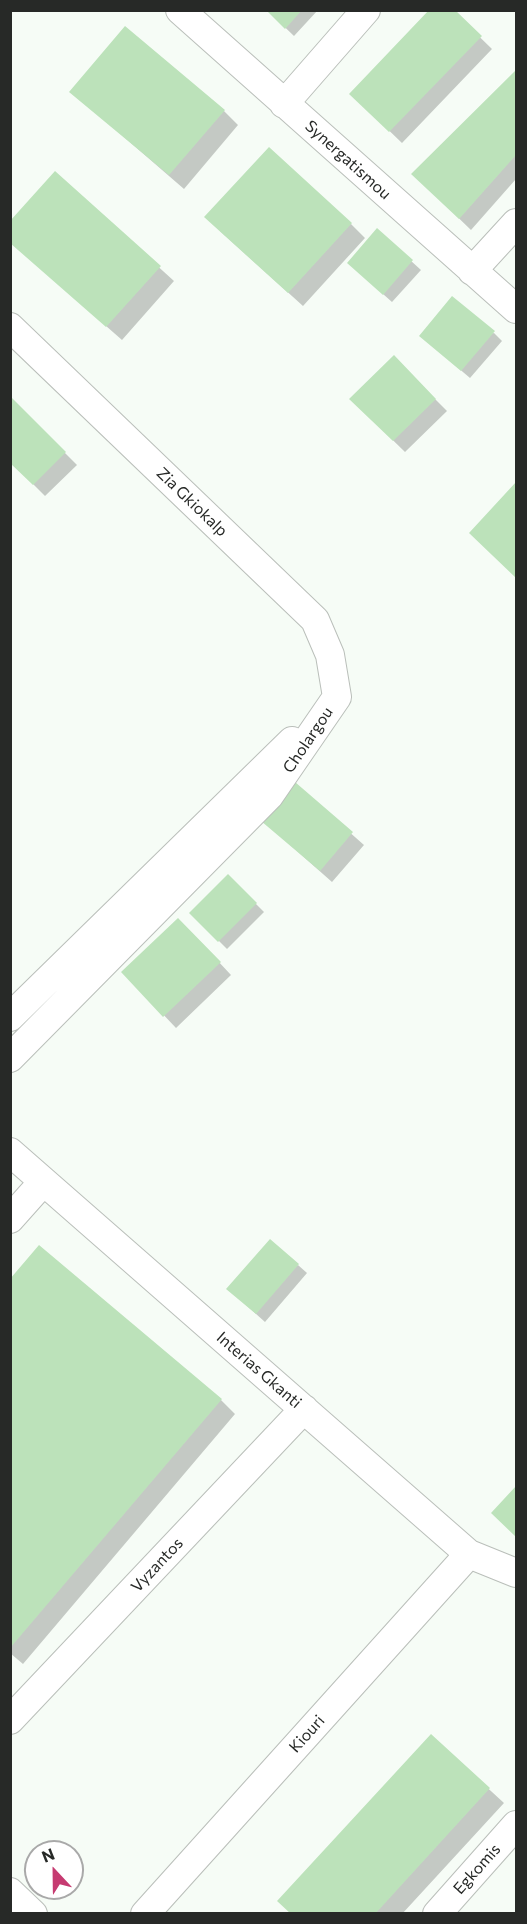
<!DOCTYPE html>
<style>
body{margin:0}
#map{position:relative;width:527px;height:1924px;overflow:hidden;background:#f6fcf6;font-family:Commissioner,sans-serif}
canvas{display:block}
.frame{position:absolute;inset:0;border:12px solid #272927;pointer-events:none}
.north{position:absolute;left:24px;top:1840px;width:60px;height:60px;box-sizing:border-box;background:#fff;border:2px solid #a9a9a9;border-radius:50%;rotate:338deg;font-size:16px;font-weight:700;line-height:24px;text-align:center;color:#272927}
.north::after{content:'';display:block;margin:auto;width:21px;height:27px;background:#c63b71;clip-path:polygon(50% 0,100% 100%,50% 72%,0 100%)}
</style>
<div id="map">
<canvas width="527" height="1924"></canvas>
<div class="frame"></div>
<div class="north">N</div>
</div>
<script>
const c = document.querySelector('canvas').getContext('2d');
c.lineJoin = 'round';
function fillPath(path, color) { c.fillStyle = color; c.fill(path, 'evenodd'); }
const poly = rows => new Path2D(rows.map(r => 'M' + r).join(''));
function strokePath(path, color, width, dash) { c.strokeStyle = color; c.lineWidth = width; c.lineCap = dash ? 'butt' : 'round'; c.setLineDash(dash || []); c.stroke(path); }
function write(font, color, halo, rows, align = 'center') {
  c.font = font + ' Commissioner,sans-serif'; c.lineWidth = 4.5; c.setLineDash([]); c.textBaseline = 'middle'; c.strokeStyle = halo; c.fillStyle = color; for (const [text, x, y, turn = 0] of rows) {
    c.save(); c.translate(x, y); c.rotate((+turn || 0) * Math.PI / 180); c.textAlign = isNaN(turn) ? turn : align; if (halo) c.strokeText(text, 0, 0); c.fillText(text, 0, 0); c.restore();
  }
}
fillPath(poly([
 [267,10,318,10,294,36],
 [452,10,492,49,402,143,351,94],
 [516,72,516,179,471,230,413,174],
 [72,92,224,111,238,125,184,189],
 [55,173,174,281,122,340,16,247],
 [351,224,365,238,303,306,220,231],
 [377,230,421,270,392,302,357,271],
 [494,333,502,341,470,378,430,344],
 [394,358,447,411,405,452,363,411],
 [10,398,77,465,45,496,10,461],
 [516,484,516,576,472,533],
 [295,784,364,845,332,882,263,821],
 [228,876,264,912,227,949,191,913],
 [190,931,231,975,176,1028,123,972],
 [298,1265,307,1273,265,1322,237,1297],
 [10,1281,221,1400,235,1414,23,1664,10,1653],
 [516,1488,516,1535,493,1513],
 [431,1736,504,1803,402,1914,292,1914]
]), '#0003');
fillPath(poly([
 [266,10,302,10,285,29],
 [429,10,455,10,482,36,389,132,349,94],
 [125,26,225,110,169,175,69,92],
 [516,70,516,155,459,219,411,174],
 [269,147,352,223,288,293,204,217],
 [55,171,161,266,106,327,10,243,10,221],
 [377,228,413,260,383,295,347,263],
 [452,296,495,331,461,371,419,336],
 [394,355,436,399,393,441,349,399],
 [10,396,66,452,33,485,10,463],
 [516,482,516,578,469,533],
 [295,782,353,832,320,871,261,821],
 [228,874,257,903,218,942,189,913],
 [178,918,221,962,163,1017,121,972],
 [270,1239,299,1264,256,1314,226,1289],
 [39,1245,222,1399,10,1648,10,1279],
 [516,1486,516,1537,491,1513],
 [431,1734,490,1788,375,1914,291,1914,277,1901]
]), '#bce2ba');
const minor = poly([
 [180,10,516,309],
 [284,104,366,10],
 [472,271,516,223],
 [10,327,315,620,330,655,337,697],
 [10,1017,292,741],
 [10,1058,269,796,337,697],
 [10,1152,469,1554,516,1573],
 [10,1219,43,1182],
 [10,1720,304,1409],
 [10,1892,33,1914],
 [145,1914,469,1554],
 [437,1914,516,1825]
]);
strokePath(minor, '#babfba', 30);
strokePath(minor, '#fff', 28);
write('16px', '#272927', '#fff', [
 ["Synergatismou",348,160,42],
 ["Zia Gkiokalp",192,502,44],
 ["Cholargou",308,740,-56],
 ["Interias Gkanti",259,1370,41],
 ["Vyzantos",157,1565,-47],
 ["Kiouri",307,1734,-48],
 ["Egkomis",477,1869,-48]
]);
</script>
